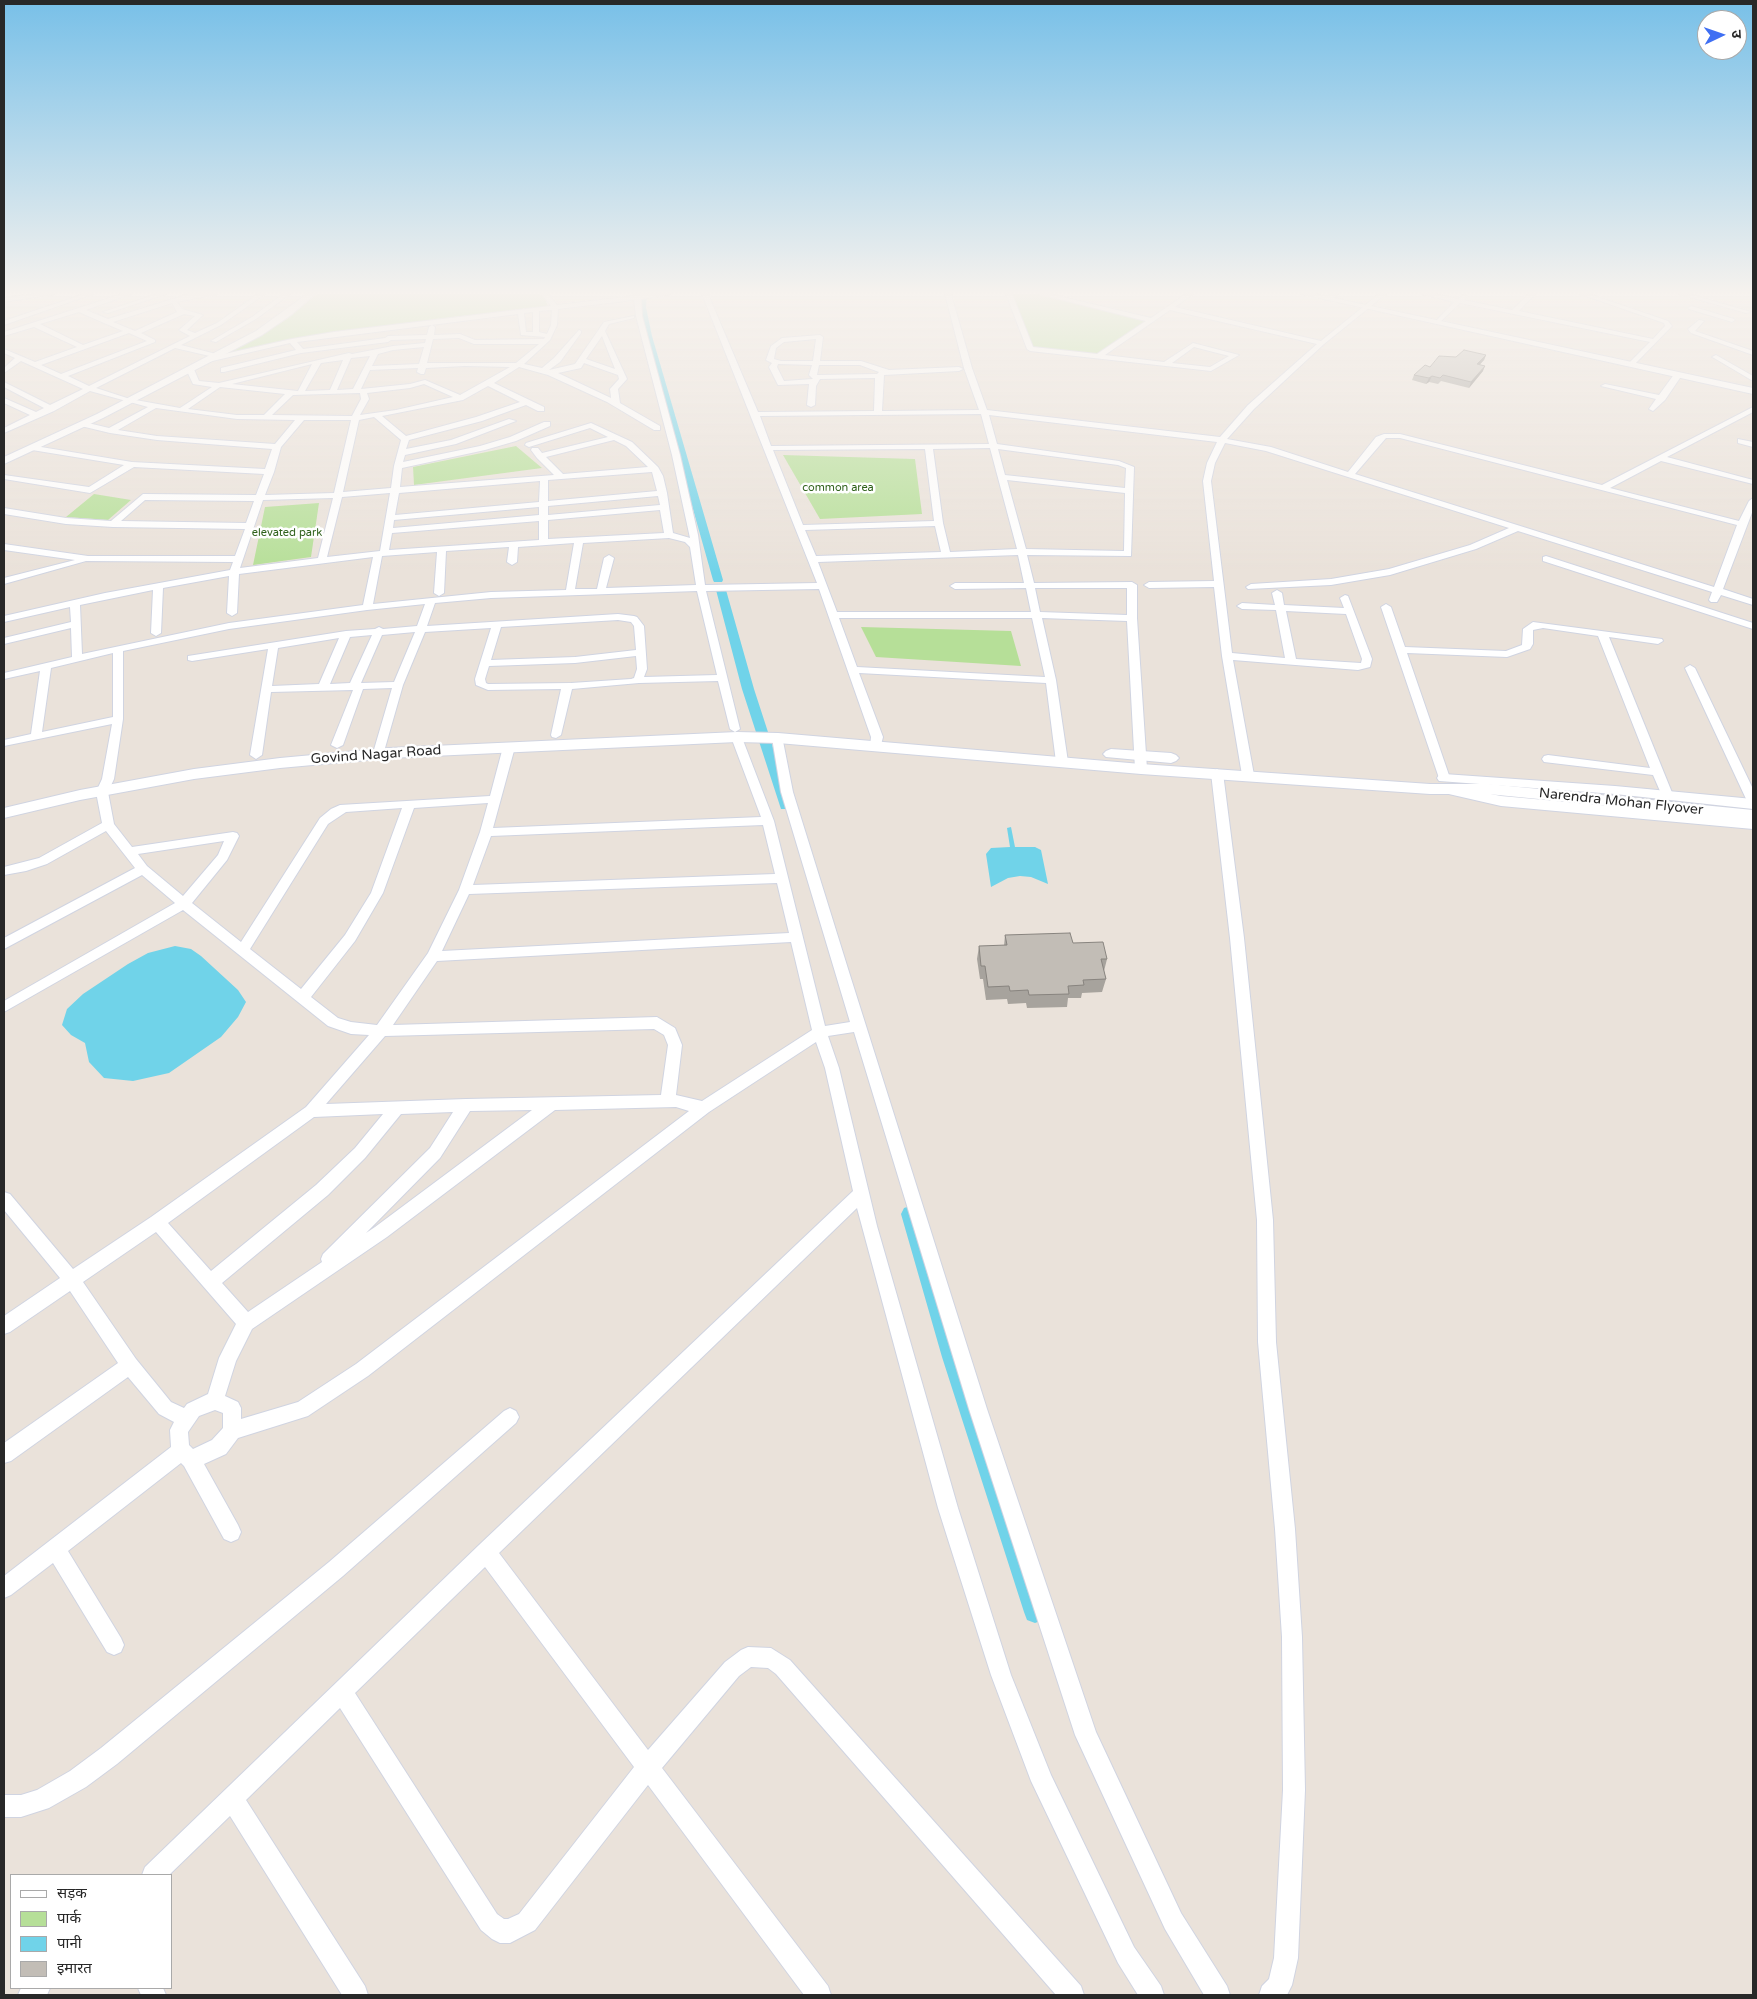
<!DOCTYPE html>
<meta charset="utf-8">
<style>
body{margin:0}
#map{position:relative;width:1757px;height:1999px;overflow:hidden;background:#eae2da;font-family:"Varela Round","Noto Sans Devanagari",sans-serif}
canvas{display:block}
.frame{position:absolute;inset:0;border:5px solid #282828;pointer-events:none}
.legend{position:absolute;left:10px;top:1874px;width:162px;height:115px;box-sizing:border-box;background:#fff;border:1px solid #a9a9a9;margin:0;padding:6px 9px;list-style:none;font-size:15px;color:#282828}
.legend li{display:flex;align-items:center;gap:10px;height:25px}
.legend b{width:25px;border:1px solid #a9a9a9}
.north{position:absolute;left:1697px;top:10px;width:50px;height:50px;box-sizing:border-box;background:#fff;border:1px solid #a9a9a9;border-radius:50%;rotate:87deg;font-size:14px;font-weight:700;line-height:20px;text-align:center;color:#282828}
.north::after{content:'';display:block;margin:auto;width:18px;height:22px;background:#3f6ff3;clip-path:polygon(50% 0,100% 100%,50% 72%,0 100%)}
</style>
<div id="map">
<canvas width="1757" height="1999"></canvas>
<div class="frame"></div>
<ul class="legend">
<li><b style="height:6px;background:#fff"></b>सड़क</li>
<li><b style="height:14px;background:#b6df98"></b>पार्क</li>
<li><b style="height:14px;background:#70d3e9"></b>पानी</li>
<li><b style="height:14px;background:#c2bdb6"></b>इमारत</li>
</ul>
<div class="north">उ</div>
</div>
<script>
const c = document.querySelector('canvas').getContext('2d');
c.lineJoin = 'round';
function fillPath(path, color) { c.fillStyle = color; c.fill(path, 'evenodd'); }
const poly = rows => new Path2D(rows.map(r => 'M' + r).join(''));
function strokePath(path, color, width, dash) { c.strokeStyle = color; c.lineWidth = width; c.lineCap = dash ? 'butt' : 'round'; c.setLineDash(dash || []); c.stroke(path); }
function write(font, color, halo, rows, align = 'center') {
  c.font = font + ' "Varela Round",sans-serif'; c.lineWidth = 5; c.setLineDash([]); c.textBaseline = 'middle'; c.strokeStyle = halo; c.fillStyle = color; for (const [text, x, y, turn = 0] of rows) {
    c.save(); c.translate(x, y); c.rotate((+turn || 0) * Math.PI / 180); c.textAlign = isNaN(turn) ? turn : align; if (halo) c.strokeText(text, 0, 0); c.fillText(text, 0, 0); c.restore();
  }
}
fillPath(poly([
 [317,294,540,294,544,297,548,306,437,319,229,352,255,339,287,319],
 [1009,294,1039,294,1152,320,1099,356,1030,349],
 [516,446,542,468,414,485,413,467],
 [783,455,915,459,922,514,820,519],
 [94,494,131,500,108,520,66,517],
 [319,503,311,557,253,565,265,507],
 [861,627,1011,631,1021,666,876,657]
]), '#b6df98');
fillPath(poly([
 [1011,827,1015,847,1035,847,1041,850,1048,884,1031,877,1020,876,1008,878,991,887,986,854,991,848,1010,847,1007,828],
 [175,946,191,949,201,956,238,990,246,1002,238,1017,221,1037,169,1073,133,1081,104,1078,89,1062,85,1043,71,1035,62,1025,67,1009,83,994,128,964,148,953]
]), '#70d3e9');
fillPath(poly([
 [641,294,647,294,646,307,652,336,723,580,722,582,714,582,713,580,644,336,638,307,641,294],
 [721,587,726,590,754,689,792,806,791,809,781,809,780,806,742,689,716,590,721,587],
 [910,1206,916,1208,919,1214,962,1357,1046,1612,1043,1620,1035,1623,1027,1620,1024,1612,942,1357,901,1214,904,1208,910,1206]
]), '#70d3e9');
const minor = poly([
 [37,294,54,294,4,302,4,298,37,294],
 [84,294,93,294,4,325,4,321,84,294],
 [122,294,131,294,86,310,108,319,189,294,217,294,177,302,182,309,203,315,187,330,195,333,217,323,258,294,265,294,221,325,181,345,220,355,292,339,334,332,551,306,542,294,548,294,557,305,634,296,634,294,670,294,641,299,642,316,680,455,698,535,705,585,817,583,702,294,708,294,758,412,874,411,875,378,820,379,816,386,815,405,811,407,807,405,809,384,778,385,769,367,772,363,766,360,771,346,782,338,820,335,823,337,820,361,861,361,889,370,959,367,963,369,959,371,884,375,882,411,979,410,964,368,945,294,951,294,972,368,987,410,1220,437,1248,405,1317,344,1170,310,1105,355,1164,362,1193,343,1239,355,1211,371,1030,351,1027,349,1006,294,1012,294,1033,347,1097,354,1146,321,1039,294,1050,294,1151,318,1186,294,1193,294,1175,307,1321,341,1379,294,1386,294,1324,344,1254,409,1227,439,1271,447,1348,472,1376,437,1384,434,1400,434,1602,485,1753,407,1753,412,1667,457,1753,480,1753,484,1661,461,1610,488,1739,521,1749,501,1753,498,1753,510,1723,589,1753,599,1753,605,1721,595,1717,602,1711,602,1709,600,1712,592,1518,531,1476,549,1390,575,1331,585,1248,589,1246,587,1251,584,1331,579,1389,569,1470,545,1509,528,1266,451,1225,443,1215,463,1211,481,1232,653,1285,658,1276,610,1242,609,1237,606,1242,603,1275,605,1272,593,1277,590,1282,593,1284,605,1344,608,1340,598,1345,595,1348,596,1372,659,1370,667,1358,670,1233,660,1254,775,1248,779,1242,775,1222,656,1214,587,1149,588,1144,585,1149,582,1214,581,1203,481,1207,463,1217,442,989,415,997,444,1119,461,1134,467,1131,556,1027,555,1034,583,1132,582,1137,585,1137,618,1147,769,1145,772,1141,773,1135,769,1127,621,1042,618,1056,680,1068,762,1062,766,1056,762,1046,683,859,673,883,737,880,749,872,749,870,747,871,737,819,589,706,591,740,729,735,732,730,729,718,681,639,683,572,689,561,735,556,738,552,737,551,735,561,689,488,690,476,685,475,679,491,628,425,632,403,685,383,755,379,757,373,753,392,688,363,689,343,745,337,748,331,745,353,690,271,692,262,755,256,759,250,755,268,649,192,661,188,660,188,656,346,631,375,629,379,627,383,629,417,626,425,604,367,610,229,629,123,651,123,719,114,779,108,792,114,824,132,847,233,832,237,833,239,836,227,860,192,903,241,942,320,818,331,809,340,805,490,796,503,747,509,744,515,747,493,828,761,817,731,737,737,734,741,735,774,821,825,1026,850,1022,781,792,772,738,774,736,782,736,793,792,849,972,987,1409,1096,1732,1181,1913,1227,1986,1230,1995,1204,1995,1165,1929,1075,1735,969,1409,854,1032,828,1036,839,1068,877,1226,958,1508,1011,1675,1051,1775,1134,1947,1161,1986,1164,1995,1138,1995,1118,1963,1031,1781,991,1675,938,1508,857,1208,499,1553,648,1750,725,1662,741,1650,748,1647,771,1648,790,1660,1081,1986,1084,1995,1056,1995,776,1674,768,1668,751,1667,739,1676,662,1768,828,1986,831,1995,804,1995,648,1785,535,1930,510,1943,500,1943,492,1939,481,1930,340,1708,246,1800,365,1986,368,1995,342,1995,230,1816,169,1875,142,1875,145,1867,479,1545,853,1191,825,1068,816,1042,709,1112,368,1376,308,1416,238,1438,226,1454,204,1464,238,1525,241,1532,238,1539,231,1542,224,1539,184,1466,181,1463,68,1551,121,1638,124,1645,121,1652,114,1655,107,1652,53,1563,11,1595,4,1598,4,1576,171,1447,170,1430,174,1422,159,1414,128,1377,11,1461,4,1463,4,1443,118,1363,70,1291,10,1332,4,1334,4,1316,60,1278,4,1210,4,1192,10,1194,73,1269,151,1217,306,1107,369,1035,351,1034,328,1026,183,910,4,1012,4,1001,175,903,142,875,4,949,4,938,135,868,106,831,47,864,26,871,4,875,4,867,39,858,102,823,96,792,102,779,112,724,4,746,4,740,31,734,40,671,4,679,4,673,72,657,71,628,4,644,4,638,71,622,70,607,4,622,4,616,105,593,230,570,233,562,86,561,4,584,4,578,75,560,4,550,4,544,88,556,235,556,245,529,113,527,66,524,4,514,4,508,66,518,111,521,143,494,256,495,264,474,134,467,90,493,4,479,4,475,89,487,124,465,32,450,31,448,35,446,132,462,265,469,272,449,157,440,110,433,81,426,80,424,84,422,109,428,148,407,90,391,54,411,4,433,4,428,30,415,4,403,4,398,36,412,44,408,4,387,4,382,50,405,83,389,21,361,4,373,4,368,15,358,4,353,4,349,35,362,77,347,34,327,4,336,4,332,122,294],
 [634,300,636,316,672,455,690,538,673,533,667,493,663,476,658,467,632,442,591,423,526,443,525,445,529,447,590,428,608,437,542,453,538,448,532,448,531,450,537,458,554,475,400,487,402,468,485,450,516,441,550,426,550,422,544,422,510,437,480,446,403,462,405,455,456,444,516,421,509,419,451,440,406,449,409,440,482,421,526,405,538,411,544,411,544,407,494,383,519,367,548,375,607,402,654,430,660,430,660,426,620,403,618,389,627,379,605,331,609,324,634,318,634,316,604,322,575,364,549,370,560,362,581,333,581,331,579,330,554,358,542,368,524,364,550,340,557,325,558,309,634,300],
 [172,303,177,312,135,331,113,322,172,303],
 [552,310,551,325,547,334,539,332,539,311,552,310],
 [79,312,104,323,123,331,83,345,40,324,79,312],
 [533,312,533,332,526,332,524,313,533,312],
 [184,314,195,316,179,330,190,336,89,386,68,376,155,342,155,340,141,333,184,314],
 [518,314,521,335,545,337,544,339,475,340,460,334,434,335,435,327,432,325,429,327,427,335,388,336,385,338,303,349,297,342,518,314],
 [129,333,147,341,61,374,41,365,129,333],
 [602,336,615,369,586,359,602,336],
 [459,338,474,344,539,344,516,363,427,363,433,339,459,338],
 [426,339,425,343,393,346,352,354,349,353,219,383,199,381,193,367,187,367,186,369,193,384,212,387,180,408,130,399,96,388,175,348,214,357,205,358,205,362,208,362,290,343,296,350,221,368,221,372,224,372,301,353,388,342,391,340,426,339],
 [816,339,813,361,781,361,774,359,776,348,784,342,816,339],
 [424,347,419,364,372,366,378,354,393,350,424,347],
 [1194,347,1229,356,1210,367,1172,363,1194,347],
 [370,356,353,389,337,390,351,358,370,356],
 [343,360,330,390,305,391,321,363,343,360],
 [584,363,618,375,619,379,610,389,611,398,558,373,581,368,584,363],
 [312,364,298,391,232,384,312,364],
 [778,364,812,365,809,375,813,379,784,381,777,367,778,364],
 [819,365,860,365,879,372,877,374,817,375,819,365],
 [465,366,510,367,460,395,425,380,410,384,361,389,370,370,418,368,417,372,421,374,424,374,426,368,465,366],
 [424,384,453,397,396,410,360,415,369,399,367,393,410,388,424,384],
 [488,386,520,402,476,417,406,436,382,416,463,400,488,386],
 [220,387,285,394,264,415,237,415,188,409,220,387],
 [360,393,361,399,352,416,272,415,293,395,360,393],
 [156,408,237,419,295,420,275,444,157,436,118,430,156,408],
 [981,414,989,444,771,446,760,416,981,414],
 [374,417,401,440,394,466,391,488,343,492,359,420,374,417],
 [304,420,351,420,334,493,265,495,274,472,281,447,304,420],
 [1386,438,1400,438,1737,525,1714,587,1355,474,1386,438],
 [614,440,626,446,648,467,563,474,546,457,614,440],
 [990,448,1017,549,950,552,943,523,933,449,990,448],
 [925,449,934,521,803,525,773,450,925,449],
 [998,449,1118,465,1126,468,1125,488,1005,475,998,449],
 [652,472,657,491,548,501,548,480,652,472],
 [1007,480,1125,493,1124,551,1026,549,1007,480],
 [540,481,539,502,395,515,399,493,540,481],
 [390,493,380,551,327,557,342,497,390,493],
 [658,496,660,505,548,515,548,506,658,496],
 [333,498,318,558,240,568,263,500,333,498],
 [145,500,254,501,246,523,121,521,145,500],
 [539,507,539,515,393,528,394,520,539,507],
 [660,510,664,533,548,539,548,520,660,510],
 [539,521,539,540,389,550,392,533,539,521],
 [935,526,941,552,816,556,805,530,935,526],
 [669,538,685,542,690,547,696,585,606,588,614,558,609,555,604,558,597,589,575,589,583,543,669,538],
 [574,543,566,590,491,592,373,604,382,556,437,552,434,593,439,596,444,593,446,551,509,547,507,562,512,565,517,562,518,547,574,543],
 [1018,555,1024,583,955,583,950,586,955,589,1026,588,1031,612,837,612,818,562,1018,555],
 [373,557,363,605,229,623,82,654,80,605,153,590,151,633,156,636,161,633,163,588,229,576,227,613,232,616,237,613,239,574,373,557],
 [1035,588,1127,588,1127,615,1040,612,1035,588],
 [697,591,717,675,644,677,647,669,644,626,637,617,634,616,618,614,427,626,435,603,491,598,697,591],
 [1286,611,1346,614,1362,659,1361,663,1296,659,1286,611],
 [839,618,1032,618,1045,677,857,667,839,618],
 [618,620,631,622,634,626,636,650,575,657,491,660,501,627,618,620],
 [415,632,394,682,361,683,382,635,415,632],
 [372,635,350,683,330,684,350,637,372,635],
 [339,638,319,684,272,686,278,648,339,638],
 [113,653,113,717,42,732,51,668,113,653],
 [636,656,637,669,634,678,631,679,571,683,488,684,486,683,485,679,489,666,575,663,636,656],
 [488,803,480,832,459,890,428,953,377,1025,351,1022,338,1018,311,997,355,941,383,893,414,808,488,803],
 [402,808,371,893,345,935,301,989,250,949,328,824,346,812,402,808],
 [763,825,775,874,473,885,491,836,763,825],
 [224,841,218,855,183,896,147,866,138,854,224,841],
 [777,883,789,933,442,951,469,894,777,883],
 [791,942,812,1030,702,1101,676,1095,682,1045,675,1028,657,1017,393,1025,437,961,791,942],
 [654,1029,664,1035,668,1045,661,1095,466,1099,326,1104,385,1036,654,1029],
 [676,1107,689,1111,356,1364,298,1402,241,1419,241,1408,238,1402,225,1396,236,1361,252,1329,387,1237,555,1110,676,1107],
 [532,1110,375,1227,366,1233,440,1158,470,1111,532,1110],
 [453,1112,430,1148,323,1254,321,1259,322,1262,248,1312,222,1283,328,1195,365,1158,401,1114,453,1112],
 [383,1114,355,1148,316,1185,211,1271,168,1223,314,1117,383,1114],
 [156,1232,236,1324,219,1358,208,1394,187,1404,184,1408,171,1402,136,1359,83,1282,156,1232],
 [215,1410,223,1413,223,1428,212,1440,193,1449,189,1445,188,1432,199,1416,215,1410],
 [485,1567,634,1767,519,1914,508,1919,504,1919,497,1914,355,1693,485,1567],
 [157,294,166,294,108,313,103,312,157,294],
 [283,294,290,294,256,319,216,342,211,341,252,317,283,294],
 [1331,294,1338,294,1330,300,1326,300,1326,298,1331,294],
 [1422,294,1434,294,1458,299,1464,294,1467,296,1464,300,1512,310,1529,294,1535,294,1519,311,1653,339,1665,326,1664,323,1580,294,1589,294,1668,321,1672,326,1633,366,1630,366,1630,362,1650,342,1460,303,1438,324,1435,322,1436,321,1454,302,1422,294],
 [1679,294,1689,294,1751,312,1746,313,1679,294],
 [1691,306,1734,319,1735,320,1732,322,1689,309,1688,308,1691,306],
 [1699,320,1704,321,1695,331,1753,351,1753,355,1691,333,1688,329,1699,320],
 [1716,355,1753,376,1753,381,1714,358,1712,357,1716,355],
 [1675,373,1682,375,1665,400,1653,411,1649,409,1656,399,1601,386,1605,384,1659,395,1675,373],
 [1738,439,1753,442,1753,447,1738,443,1738,439],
 [1546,556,1753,623,1753,629,1543,561,1543,557,1546,556],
 [1386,604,1391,607,1405,647,1506,651,1522,645,1523,629,1533,622,1662,639,1663,641,1658,644,1609,637,1673,795,1671,798,1663,798,1653,775,1544,762,1542,759,1544,756,1548,755,1650,768,1598,636,1543,628,1533,630,1533,644,1530,649,1507,657,1407,653,1450,778,1448,781,1440,781,1381,607,1386,604],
 [1690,665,1695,668,1753,789,1753,805,1747,801,1685,668,1690,665],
 [1217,769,1223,773,1244,938,1273,1220,1276,1342,1295,1529,1302,1637,1305,1790,1298,1958,1292,1985,1287,1995,1259,1995,1262,1986,1269,1979,1274,1958,1283,1790,1282,1637,1275,1529,1258,1342,1257,1220,1230,938,1211,773,1217,769],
 [510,1408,516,1411,519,1417,516,1423,343,1576,117,1764,86,1787,49,1808,21,1817,4,1817,4,1795,21,1795,37,1790,70,1771,101,1748,329,1562,504,1411,510,1408],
 [21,1988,50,1988,47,1995,18,1995,21,1988],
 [138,1988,163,1988,166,1995,141,1995,138,1988]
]);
const tertiary = poly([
 [307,294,315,294,291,315,262,335,103,418,4,464,4,457,97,414,256,331,307,294],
 [1301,294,1315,294,1753,388,1753,394,1301,294],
 [1444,774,1615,786,1753,799,1753,809,1615,794,1439,781,1437,778,1439,775,1444,774],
 [1445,785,1501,796,1753,819,1753,829,1501,806,1440,792,1438,789,1440,786,1445,785]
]);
const secondary = poly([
 [737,732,778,733,1141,764,1430,784,1488,784,1753,810,1753,820,1488,794,1430,794,1141,774,778,743,737,742,389,758,280,768,194,779,80,800,4,818,4,808,80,790,194,769,280,758,389,748,737,732],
 [1111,749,1171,753,1176,755,1179,758,1176,761,1171,763,1106,757,1103,754,1106,751,1111,749]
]);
strokePath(minor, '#d0d4e1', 2);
strokePath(tertiary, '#d0d4e1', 2);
strokePath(secondary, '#d0d4e1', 2);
fillPath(minor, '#fff');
fillPath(tertiary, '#fff');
fillPath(secondary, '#fff');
fillPath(poly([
 [1486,355,1484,360,1480,364,1483,371,1469,388,1441,381,1438,384,1429,382,1426,384,1412,380,1414,375,1430,367,1456,357],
 [1005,935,1073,943,1107,959,1104,971,1106,979,1102,992,1082,993,1081,998,1068,998,1067,1007,1027,1008,1026,1003,1008,1004,1007,999,986,1000,983,979,980,979,977,959,979,946,1004,946]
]), '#a7a39d');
fillPath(poly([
 [1486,355,1484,360,1475,370,1477,364],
 [1485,366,1483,371,1469,388,1471,382],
 [1432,376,1429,382,1426,384,1429,378]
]), '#88847f');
const building = poly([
 [1464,350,1486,355,1477,364,1485,366,1471,382,1443,375,1440,378,1432,376,1429,378,1414,375,1425,365,1430,367,1439,356,1456,357,1464,350],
 [1070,933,1073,943,1103,942,1107,959,1101,959,1106,979,1083,980,1084,985,1068,986,1069,994,1029,995,1028,990,1010,991,1009,986,988,987,985,966,981,966,979,946,1007,945,1005,935,1070,933]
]);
fillPath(building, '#c2bdb6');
strokePath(building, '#88847f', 1);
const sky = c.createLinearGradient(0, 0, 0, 574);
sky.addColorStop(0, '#78c0e8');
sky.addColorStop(0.51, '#f6f2ee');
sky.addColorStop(1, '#f6f2ee00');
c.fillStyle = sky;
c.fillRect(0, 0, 1757, 574);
write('11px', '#30621c', '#fff', [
 ["common area",838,488],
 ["elevated park",287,533]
]);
write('14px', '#282828', '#fff', [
 ["Govind Nagar Road",376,755,-4],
 ["Narendra Mohan Flyover",1621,802,6]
]);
</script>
